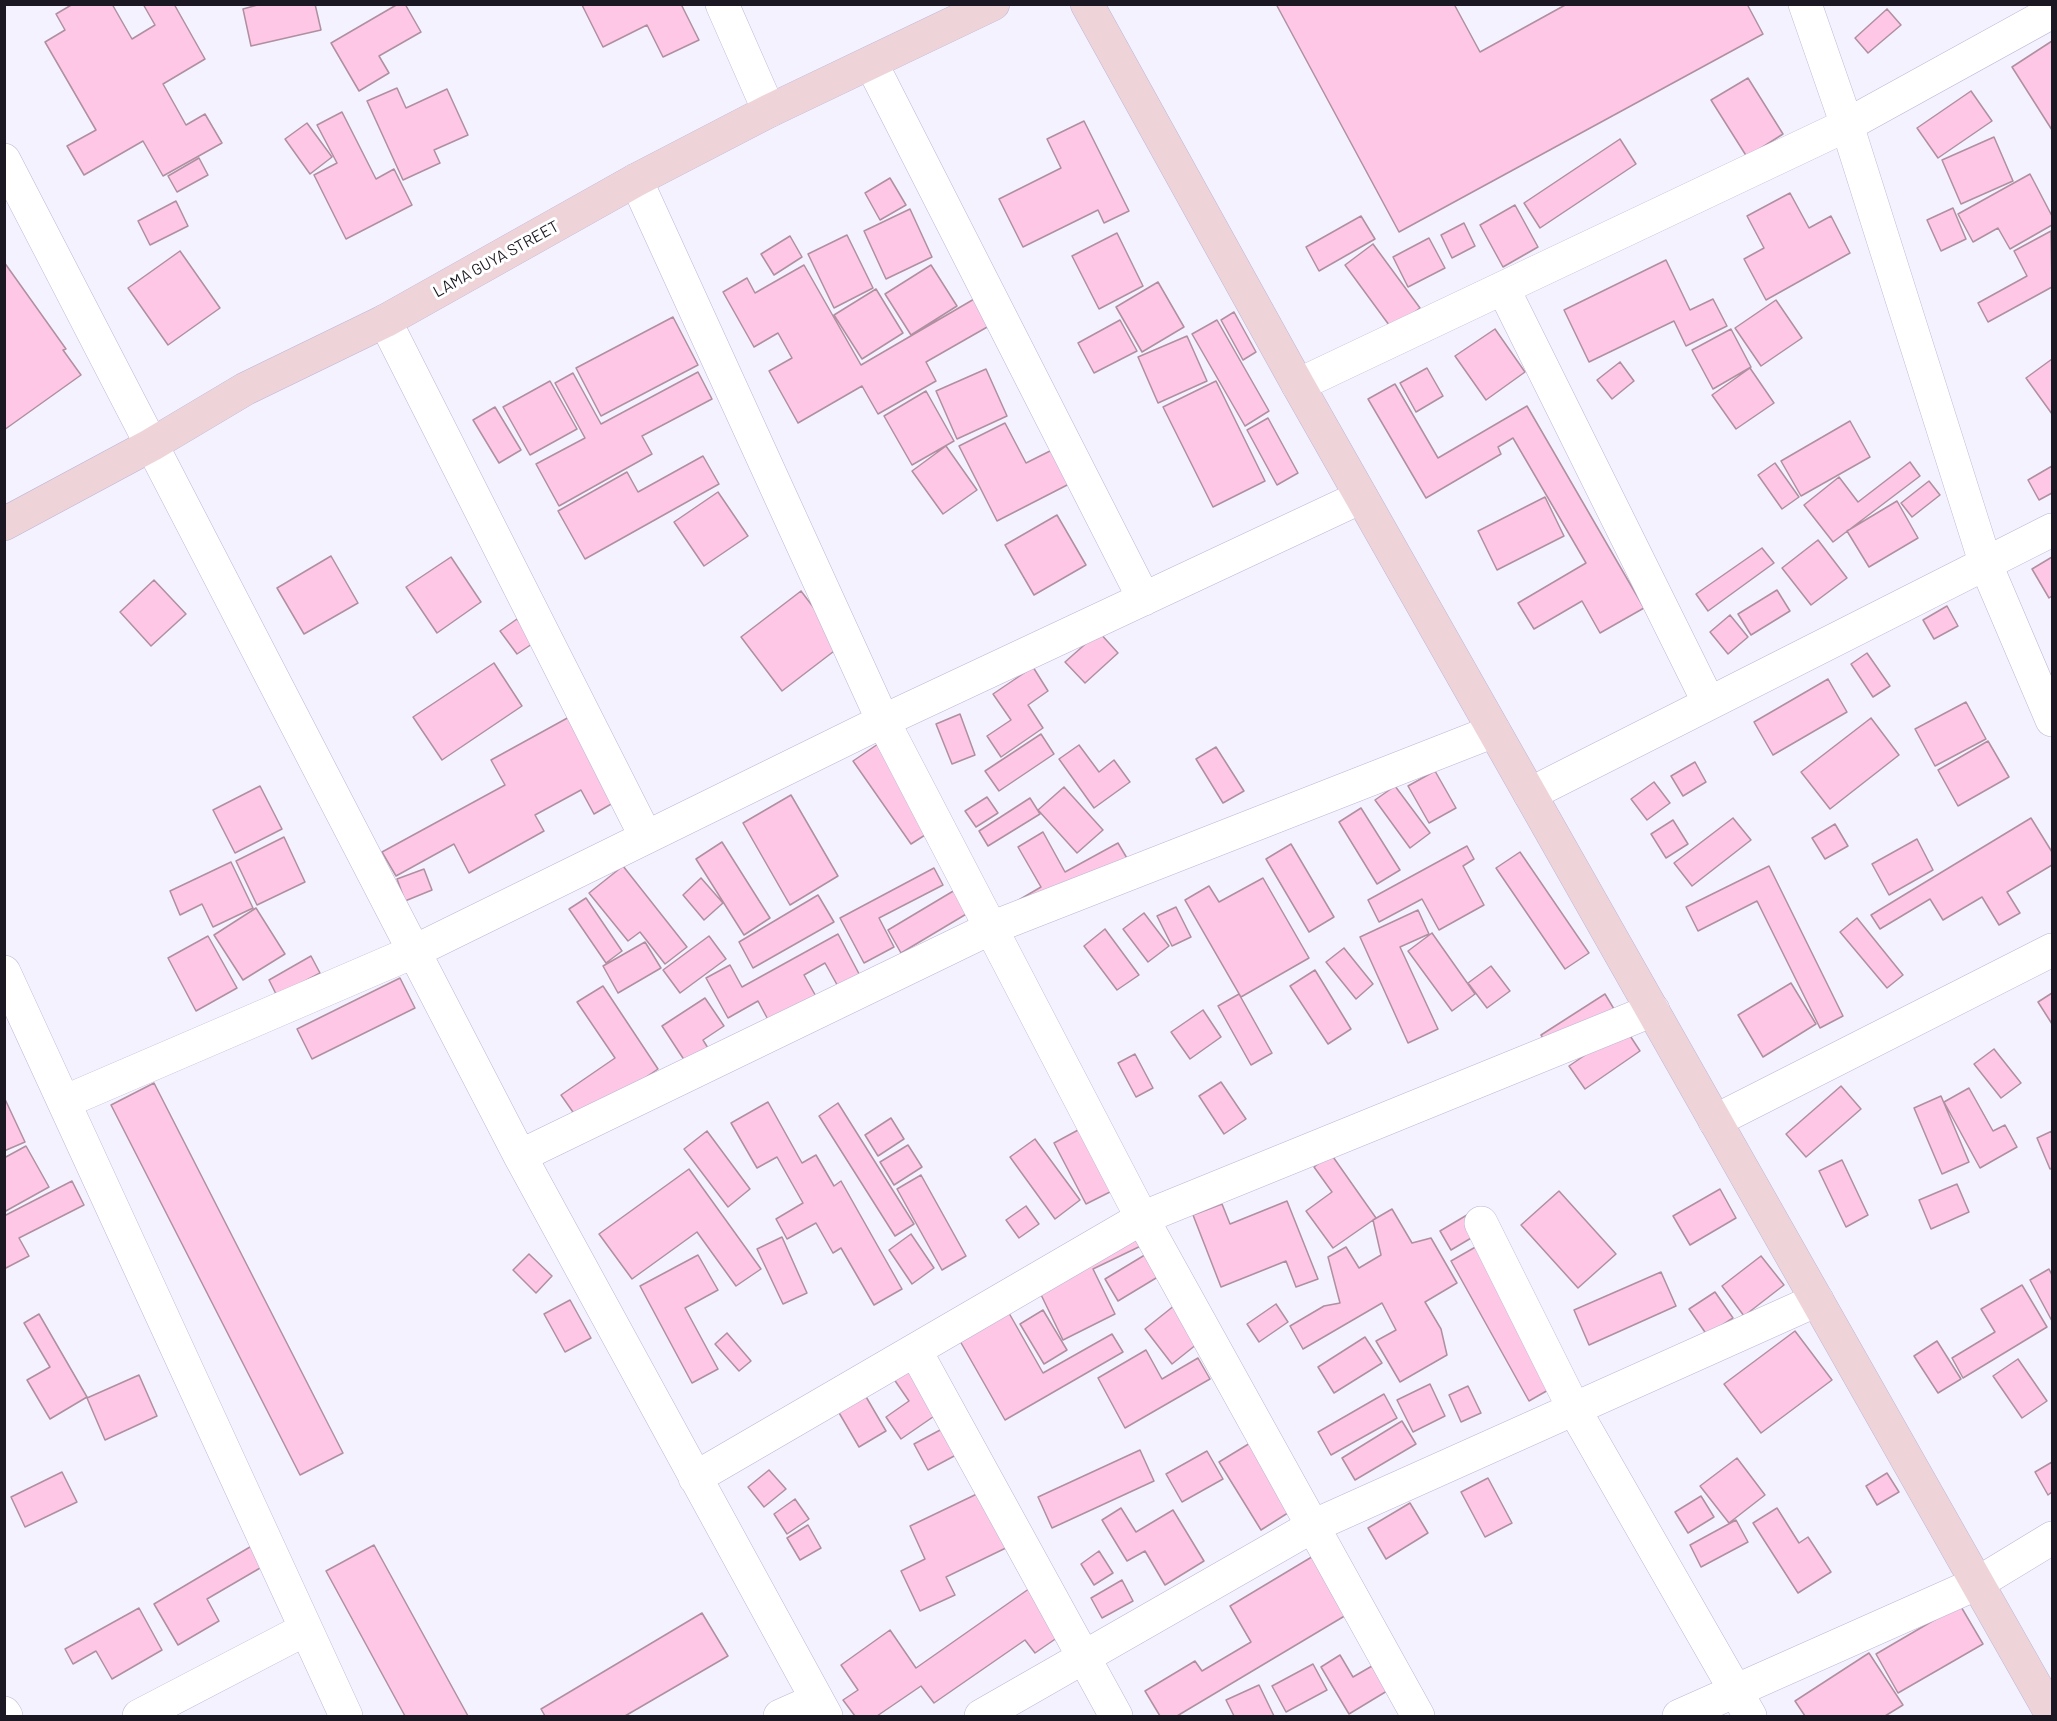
<!DOCTYPE html>
<style>
body{margin:0}
#map{position:relative;width:2057px;height:1721px;overflow:hidden;background:#f5f2ff;font-family:Barlow,sans-serif}
canvas{display:block}
.frame{position:absolute;inset:0;border:6px solid #1b1823;pointer-events:none}
</style>
<div id="map">
<canvas width="2057" height="1721"></canvas>
<div class="frame"></div>
</div>
<script>
const c = document.querySelector('canvas').getContext('2d');
c.lineJoin = 'round';
function fillPath(path, color) { c.fillStyle = color; c.fill(path, 'evenodd'); }
const poly = rows => new Path2D(rows.map(r => 'M' + r).join(''));
function strokePath(path, color, width, dash) { c.strokeStyle = color; c.lineWidth = width; c.lineCap = dash ? 'butt' : 'round'; c.setLineDash(dash || []); c.stroke(path); }
function write(font, color, halo, rows, align = 'center') {
  c.font = font + ' Barlow,sans-serif'; c.lineWidth = 6; c.setLineDash([]); c.textBaseline = 'middle'; c.strokeStyle = halo; c.fillStyle = color; for (const [text, x, y, turn = 0] of rows) {
    c.save(); c.translate(x, y); c.rotate((+turn || 0) * Math.PI / 180); c.textAlign = isNaN(turn) ? turn : align; if (halo) c.strokeText(text, 0, 0); c.fillText(text, 0, 0); c.restore();
  }
}
const building = poly([
 [73,4,112,4,132,39,155,25,143,4,174,4,205,59,163,84,186,125,205,114,222,143,163,176,143,141,84,175,67,146,96,130,45,42,65,30,56,14,73,4],
 [261,4,315,4,321,30,251,46,243,9,261,4],
 [398,4,405,4,421,32,379,56,389,73,359,91,331,43,398,4],
 [681,4,699,40,663,57,647,25,603,47,582,5,681,4],
 [1276,4,1454,4,1480,52,1567,4,1747,4,1763,34,1399,232,1276,4],
 [1887,9,1901,25,1868,53,1855,38,1887,9],
 [2052,41,2052,130,2012,67,2052,41],
 [1748,78,1783,134,1747,157,1711,100,1748,78],
 [397,88,406,108,447,89,468,135,434,150,440,163,403,180,367,101,397,88],
 [1971,91,1992,121,1938,158,1917,128,1971,91],
 [342,112,376,179,394,169,412,205,346,239,314,175,337,163,317,125,342,112],
 [1084,121,1129,211,1104,223,1098,210,1023,247,999,199,1061,168,1047,139,1084,121],
 [307,123,332,157,310,174,285,139,307,123],
 [1994,137,2013,181,1961,204,1942,160,1994,137],
 [1620,139,1636,164,1540,228,1524,203,1620,139],
 [199,158,208,175,177,192,168,176,199,158],
 [2030,174,2052,216,2052,225,2010,249,1998,228,1973,242,1958,214,2030,174],
 [890,178,906,205,880,220,865,193,890,178],
 [1790,193,1809,228,1831,216,1850,253,1766,300,1744,259,1764,248,1747,216,1790,193],
 [176,201,188,226,150,245,138,221,176,201],
 [1515,205,1538,247,1503,267,1480,225,1515,205],
 [1953,208,1966,239,1941,251,1927,220,1953,208],
 [910,209,932,257,886,279,864,231,910,209],
 [1361,216,1375,239,1319,271,1306,247,1361,216],
 [1464,223,1475,246,1452,258,1441,235,1464,223],
 [2051,231,2052,287,1988,322,1978,303,2027,276,2014,251,2051,231],
 [1117,233,1143,286,1099,309,1072,256,1117,233],
 [847,235,873,288,834,308,808,254,847,235],
 [790,236,802,257,774,275,761,254,790,236],
 [1429,238,1445,268,1408,287,1393,257,1429,238],
 [1373,244,1420,308,1392,329,1345,265,1373,244],
 [180,251,220,308,168,345,128,288,180,251],
 [1666,260,1690,310,1713,299,1727,326,1686,346,1674,321,1589,362,1564,310,1666,260],
 [4,262,66,349,63,350,81,375,4,430,4,262],
 [804,265,861,365,981,295,996,322,926,362,936,381,878,414,862,386,798,423,769,371,792,358,778,333,754,347,723,292,747,278,755,293,804,265],
 [931,265,957,306,911,335,885,294,931,265],
 [1158,282,1184,327,1142,352,1116,307,1158,282],
 [876,289,903,333,862,359,834,315,876,289],
 [1776,300,1802,338,1761,366,1735,328,1776,300],
 [1234,312,1256,352,1243,360,1221,320,1234,312],
 [673,317,698,365,601,416,576,368,673,317],
 [1120,320,1137,351,1094,373,1078,343,1120,320],
 [1217,320,1269,411,1245,426,1192,334,1217,320],
 [1495,329,1525,372,1486,400,1455,356,1495,329],
 [1731,329,1751,367,1713,389,1692,350,1731,329],
 [1187,336,1207,381,1158,403,1138,357,1187,336],
 [2052,359,2052,414,2026,378,2052,359],
 [1620,362,1634,381,1612,399,1597,380,1620,362],
 [1427,368,1443,396,1416,412,1400,383,1427,368],
 [1750,368,1774,403,1736,429,1712,395,1750,368],
 [986,369,1007,416,957,439,936,391,986,369],
 [698,372,712,399,642,436,652,454,559,506,536,464,585,438,555,383,573,373,601,424,698,372],
 [550,381,577,429,530,455,503,407,550,381],
 [1216,381,1265,481,1213,507,1163,407,1216,381],
 [1395,384,1438,458,1527,406,1644,608,1600,633,1582,601,1534,629,1518,603,1586,563,1513,438,1498,447,1501,454,1426,498,1368,399,1395,384],
 [926,391,954,441,912,465,884,416,926,391],
 [495,407,521,450,499,463,473,420,495,407],
 [1268,418,1298,473,1277,485,1247,430,1268,418],
 [1850,421,1870,457,1801,496,1781,461,1850,421],
 [1005,423,1026,463,1056,448,1073,482,997,521,959,446,1005,423],
 [946,446,977,490,943,514,912,471,946,446],
 [703,456,719,484,585,559,558,511,627,472,638,492,703,456],
 [1910,462,1920,476,1833,542,1804,505,1839,477,1858,502,1910,462],
 [1775,463,1799,497,1782,509,1758,475,1775,463],
 [2052,466,2052,493,2039,500,2028,480,2052,466],
 [1929,481,1940,495,1912,517,1901,503,1929,481],
 [718,492,748,536,704,566,674,522,718,492],
 [1545,497,1564,536,1497,570,1478,531,1545,497],
 [1897,501,1918,538,1869,567,1847,531,1897,501],
 [1057,515,1086,565,1034,595,1005,545,1057,515],
 [1818,540,1847,578,1811,605,1782,568,1818,540],
 [1762,548,1774,563,1708,611,1696,594,1762,548],
 [331,556,358,603,304,634,277,588,331,556],
 [451,557,481,602,437,633,406,587,451,557],
 [2052,557,2052,596,2049,598,2032,569,2052,557],
 [154,580,186,614,151,646,120,612,154,580],
 [1777,590,1790,611,1751,635,1738,614,1777,590],
 [801,591,842,645,782,691,741,637,801,591],
 [1947,606,1958,626,1934,639,1923,620,1947,606],
 [1730,615,1748,637,1728,654,1710,632,1730,615],
 [517,619,535,642,517,654,500,631,517,619],
 [1099,632,1118,653,1085,683,1065,662,1099,632],
 [1867,653,1890,686,1873,697,1851,664,1867,653],
 [494,663,522,706,442,760,413,717,494,663],
 [1033,667,1048,691,1028,705,1043,728,1001,757,987,736,1011,720,993,694,1033,667],
 [1828,679,1847,712,1773,755,1754,722,1828,679],
 [1966,702,1986,739,1935,766,1915,729,1966,702],
 [960,714,975,755,952,764,936,724,960,714],
 [571,716,613,803,594,814,581,790,535,815,544,831,469,873,454,844,396,876,382,852,505,785,491,760,571,716],
 [1871,718,1899,755,1830,809,1801,772,1871,718],
 [1041,734,1054,754,999,791,985,771,1041,734],
 [1988,741,2009,777,1958,806,1938,770,1988,741],
 [878,744,936,828,911,844,853,761,878,744],
 [1079,745,1099,772,1114,760,1130,782,1094,808,1059,759,1079,745],
 [1216,747,1244,791,1223,803,1196,759,1216,747],
 [1695,762,1706,782,1683,796,1671,776,1695,762],
 [1435,771,1456,808,1429,823,1408,786,1435,771],
 [1654,782,1670,803,1647,820,1631,799,1654,782],
 [260,786,282,829,235,853,213,810,260,786],
 [1395,786,1430,833,1410,848,1375,800,1395,786],
 [1064,787,1103,830,1077,853,1038,810,1064,787],
 [791,795,838,876,790,905,743,823,791,795],
 [987,797,998,813,976,827,965,811,987,797],
 [1030,798,1040,814,988,846,979,831,1030,798],
 [1361,808,1400,870,1377,884,1339,822,1361,808],
 [1733,818,1751,840,1692,886,1674,863,1733,818],
 [2031,818,2052,852,2052,865,2007,892,2020,913,1999,925,1982,897,1943,920,1930,899,1880,929,1871,915,2031,818],
 [1673,820,1688,844,1666,858,1651,834,1673,820],
 [1835,824,1848,846,1825,859,1812,838,1835,824],
 [1043,832,1065,872,1118,843,1131,865,1005,908,1041,887,1018,847,1043,832],
 [284,837,305,882,257,905,236,861,284,837],
 [1917,839,1933,870,1889,895,1872,864,1917,839],
 [722,842,770,918,744,935,696,859,722,842],
 [1291,844,1334,917,1309,932,1266,859,1291,844],
 [1467,846,1474,859,1463,866,1484,905,1439,930,1422,899,1379,922,1368,900,1467,846],
 [1520,852,1589,953,1565,969,1496,868,1520,852],
 [231,862,253,908,213,927,202,904,180,915,170,891,231,862],
 [623,866,687,947,665,964,640,932,628,941,589,893,623,866],
 [1769,866,1843,1016,1820,1028,1757,901,1698,931,1686,907,1769,866],
 [934,868,943,885,879,918,894,947,864,963,840,918,934,868],
 [424,869,432,890,405,901,397,879,424,869],
 [701,878,723,903,704,920,683,895,701,878],
 [1263,878,1309,958,1241,997,1185,900,1209,886,1219,902,1263,878],
 [955,890,968,913,901,953,888,930,955,890],
 [818,895,834,922,753,968,739,942,818,895],
 [586,898,622,951,606,963,569,909,586,898],
 [1176,907,1191,937,1172,946,1157,916,1176,907],
 [256,908,285,954,243,980,214,935,256,908],
 [1418,910,1429,934,1400,947,1438,1029,1408,1043,1360,937,1418,910],
 [1144,913,1169,946,1148,962,1123,929,1144,913],
 [1857,918,1903,975,1887,988,1840,932,1857,918],
 [1105,929,1139,975,1117,990,1084,946,1105,929],
 [1432,933,1475,994,1452,1011,1408,951,1432,933],
 [838,934,866,987,845,999,825,963,804,975,827,1016,780,1042,758,1001,728,1018,706,978,730,965,742,987,838,934],
 [208,936,237,988,196,1011,168,958,208,936],
 [709,936,726,959,680,993,663,970,709,936],
 [645,942,661,968,618,993,603,966,645,942],
 [1344,948,1373,984,1356,999,1326,962,1344,948],
 [311,956,320,973,277,996,269,980,311,956],
 [1491,966,1510,991,1487,1008,1468,983,1491,966],
 [1315,970,1351,1029,1328,1044,1290,986,1315,970],
 [400,978,415,1008,312,1059,297,1029,400,978],
 [1791,983,1816,1024,1763,1057,1738,1015,1791,983],
 [603,986,658,1069,580,1122,561,1095,615,1058,577,1002,603,986],
 [2052,993,2052,1024,2038,1002,2052,993],
 [1239,994,1272,1053,1251,1065,1218,1006,1239,994],
 [1605,994,1620,1019,1557,1060,1541,1035,1605,994],
 [705,998,724,1026,703,1040,718,1064,696,1078,662,1026,705,998],
 [1203,1010,1221,1037,1190,1059,1171,1032,1203,1010],
 [1625,1028,1640,1051,1585,1089,1569,1066,1625,1028],
 [1994,1049,2021,1083,2001,1098,1974,1064,1994,1049],
 [1135,1054,1153,1088,1136,1097,1118,1063,1135,1054],
 [1221,1082,1246,1119,1224,1134,1199,1096,1221,1082],
 [154,1083,343,1453,300,1475,111,1105,154,1083],
 [1841,1086,1861,1109,1806,1157,1786,1134,1841,1086],
 [1969,1088,1993,1131,2005,1125,2017,1147,1980,1168,1944,1102,1969,1088],
 [1941,1096,1969,1162,1942,1174,1914,1108,1941,1096],
 [4,1097,25,1142,4,1151,4,1097],
 [768,1102,802,1163,816,1155,834,1186,841,1181,902,1289,874,1305,841,1248,833,1253,816,1223,787,1239,776,1219,803,1203,777,1157,757,1168,731,1123,768,1102],
 [838,1103,914,1224,895,1236,819,1116,838,1103],
 [891,1118,904,1139,878,1156,865,1135,891,1118],
 [1080,1129,1112,1191,1086,1204,1054,1143,1080,1129],
 [707,1131,750,1189,728,1207,684,1149,707,1131],
 [2052,1131,2052,1168,2050,1169,2037,1138,2052,1131],
 [1035,1139,1080,1200,1055,1219,1010,1157,1035,1139],
 [908,1145,922,1167,894,1185,880,1162,908,1145],
 [26,1146,49,1187,4,1212,4,1158,26,1146],
 [1331,1154,1376,1218,1333,1248,1306,1211,1332,1192,1314,1167,1331,1154],
 [1842,1160,1868,1215,1846,1227,1819,1171,1842,1160],
 [689,1169,761,1269,736,1286,697,1232,632,1279,599,1234,689,1169],
 [921,1175,966,1256,942,1270,897,1189,921,1175],
 [72,1181,84,1205,19,1238,29,1256,4,1269,4,1216,72,1181],
 [1957,1184,1969,1212,1931,1229,1919,1200,1957,1184],
 [1720,1189,1736,1218,1690,1245,1673,1216,1720,1189],
 [1559,1191,1616,1254,1578,1288,1521,1225,1559,1191],
 [1287,1201,1318,1279,1296,1287,1286,1261,1221,1287,1193,1215,1222,1204,1230,1224,1287,1201],
 [1026,1206,1039,1224,1019,1238,1006,1220,1026,1206],
 [1392,1209,1412,1243,1431,1238,1457,1283,1425,1302,1441,1329,1447,1355,1400,1382,1376,1341,1396,1330,1382,1303,1303,1349,1290,1326,1324,1306,1340,1303,1328,1257,1346,1247,1359,1268,1381,1255,1373,1220,1392,1209],
 [1472,1212,1483,1231,1451,1250,1440,1231,1472,1212],
 [1135,1219,1147,1243,1093,1269,1115,1314,1063,1340,1029,1270,1135,1219],
 [911,1234,934,1268,912,1284,889,1250,911,1234],
 [782,1237,807,1293,783,1304,757,1249,782,1237],
 [1479,1245,1557,1385,1529,1401,1451,1261,1479,1245],
 [1153,1250,1166,1272,1118,1301,1105,1279,1153,1250],
 [529,1254,552,1276,536,1293,513,1270,529,1254],
 [698,1255,718,1290,685,1308,718,1369,692,1383,640,1286,698,1255],
 [1761,1256,1784,1285,1744,1316,1722,1286,1761,1256],
 [2049,1269,2052,1275,2052,1321,2030,1280,2049,1269],
 [1661,1272,1676,1306,1589,1345,1574,1310,1661,1272],
 [2022,1285,2047,1327,1963,1378,1952,1358,1995,1332,1981,1309,2022,1285],
 [1715,1292,1733,1318,1707,1335,1689,1309,1715,1292],
 [1001,1299,1043,1373,1112,1334,1123,1352,1005,1420,952,1327,1001,1299],
 [570,1300,591,1338,565,1352,544,1314,570,1300],
 [1180,1301,1207,1336,1172,1364,1145,1329,1180,1301],
 [1276,1304,1288,1322,1259,1342,1247,1324,1276,1304],
 [1043,1310,1067,1350,1044,1364,1020,1324,1043,1310],
 [39,1314,87,1397,50,1419,27,1380,50,1367,24,1323,39,1314],
 [1795,1331,1832,1380,1761,1433,1724,1384,1795,1331],
 [727,1333,751,1361,739,1371,715,1344,727,1333],
 [1365,1337,1382,1363,1334,1393,1318,1367,1365,1337],
 [1937,1341,1961,1379,1938,1393,1914,1356,1937,1341],
 [1146,1350,1162,1379,1198,1358,1210,1379,1125,1428,1098,1378,1146,1350],
 [908,1359,943,1410,901,1439,886,1417,909,1401,889,1372,908,1359],
 [2018,1359,2047,1401,2022,1418,1993,1376,2018,1359],
 [851,1371,886,1431,859,1447,824,1387,851,1371],
 [139,1375,157,1416,105,1440,87,1398,139,1375],
 [1430,1384,1445,1416,1413,1432,1397,1400,1430,1384],
 [1468,1386,1481,1413,1461,1422,1449,1395,1468,1386],
 [1384,1394,1397,1418,1331,1455,1318,1432,1384,1394],
 [1402,1421,1416,1444,1355,1480,1342,1458,1402,1421],
 [942,1429,956,1455,928,1470,914,1444,942,1429],
 [1260,1437,1302,1504,1261,1530,1219,1462,1260,1437],
 [1140,1450,1154,1481,1052,1528,1038,1497,1140,1450],
 [1207,1451,1223,1479,1182,1502,1166,1474,1207,1451],
 [1737,1458,1765,1495,1729,1523,1700,1486,1737,1458],
 [2052,1462,2052,1492,2048,1495,2035,1472,2052,1462],
 [769,1470,786,1489,764,1507,748,1487,769,1470],
 [62,1472,77,1502,25,1527,11,1497,62,1472],
 [1887,1473,1899,1492,1877,1505,1866,1486,1887,1473],
 [1488,1478,1512,1523,1485,1537,1461,1492,1488,1478],
 [981,1492,1012,1545,946,1577,955,1595,920,1611,901,1571,925,1559,910,1526,981,1492],
 [1701,1496,1714,1517,1688,1533,1675,1512,1701,1496],
 [795,1499,809,1519,787,1534,774,1514,795,1499],
 [1410,1503,1428,1533,1386,1559,1368,1528,1410,1503],
 [1121,1508,1136,1532,1173,1510,1204,1561,1165,1585,1145,1551,1127,1561,1102,1520,1121,1508],
 [1777,1508,1799,1543,1808,1537,1831,1572,1798,1593,1753,1523,1777,1508],
 [1736,1520,1748,1542,1701,1567,1690,1545,1736,1520],
 [808,1525,821,1548,800,1560,787,1538,808,1525],
 [255,1544,267,1564,207,1599,219,1621,178,1645,154,1604,255,1544],
 [374,1545,468,1716,405,1716,326,1571,374,1545],
 [1325,1549,1363,1605,1177,1716,1160,1716,1145,1691,1195,1661,1202,1671,1251,1642,1230,1606,1325,1549],
 [1099,1551,1113,1573,1094,1585,1081,1564,1099,1551],
 [1122,1580,1133,1601,1102,1618,1091,1598,1122,1580],
 [1033,1586,1064,1633,1035,1653,1025,1640,934,1703,921,1686,877,1716,855,1716,843,1700,858,1690,841,1665,890,1630,916,1668,1033,1586],
 [1960,1605,1983,1644,1898,1693,1876,1654,1960,1605],
 [139,1608,162,1650,112,1679,96,1651,73,1664,65,1649,139,1608],
 [702,1613,728,1656,625,1716,545,1716,541,1709,702,1613],
 [1869,1653,1903,1705,1885,1716,1805,1716,1795,1701,1869,1653],
 [1340,1655,1353,1677,1372,1666,1387,1691,1349,1714,1321,1667,1340,1655],
 [1313,1664,1327,1690,1286,1712,1272,1686,1313,1664],
 [1259,1685,1274,1716,1234,1716,1226,1700,1259,1685]
]);
fillPath(building, '#fdc7e5');
strokePath(building, '#af8fa0', 1.5);
const street = poly([
 [722,4,769,111],
 [1805,4,1847,125,1986,565,2052,720],
 [871,63,1144,599],
 [4,160,520,1156,826,1716],
 [636,180,883,721,1142,1218,1418,1716],
 [1503,288,1709,703],
 [385,321,646,837],
 [1298,385,1847,125,2052,12],
 [1530,794,2052,530],
 [4,972,346,1716],
 [64,1102,413,952,883,721,1361,497],
 [1715,1121,2052,950],
 [520,1156,991,928,1494,731],
 [1481,1223,1574,1409,1750,1716],
 [915,1350,1116,1716],
 [695,1478,1142,1218,1653,1010],
 [4,1713,6,1716],
 [139,1716,306,1629],
 [780,1716,816,1700],
 [981,1716,1313,1526,1817,1300],
 [1679,1716,1978,1583,2052,1538]
]);
const secondary = poly([
 [1087,4,1298,385,2052,1715],
 [4,524,151,445,245,389,385,321,636,180,769,111,993,4]
]);
strokePath(street, '#bdb5d5', 34);
strokePath(secondary, '#bdb5d5', 34);
strokePath(street, '#fff', 33);
strokePath(secondary, '#eed4d9', 33);
write('16px', '#1b1823', '#fff', [
 ["LAMA GUYA STREET",496,259,-29]
]);
</script>
